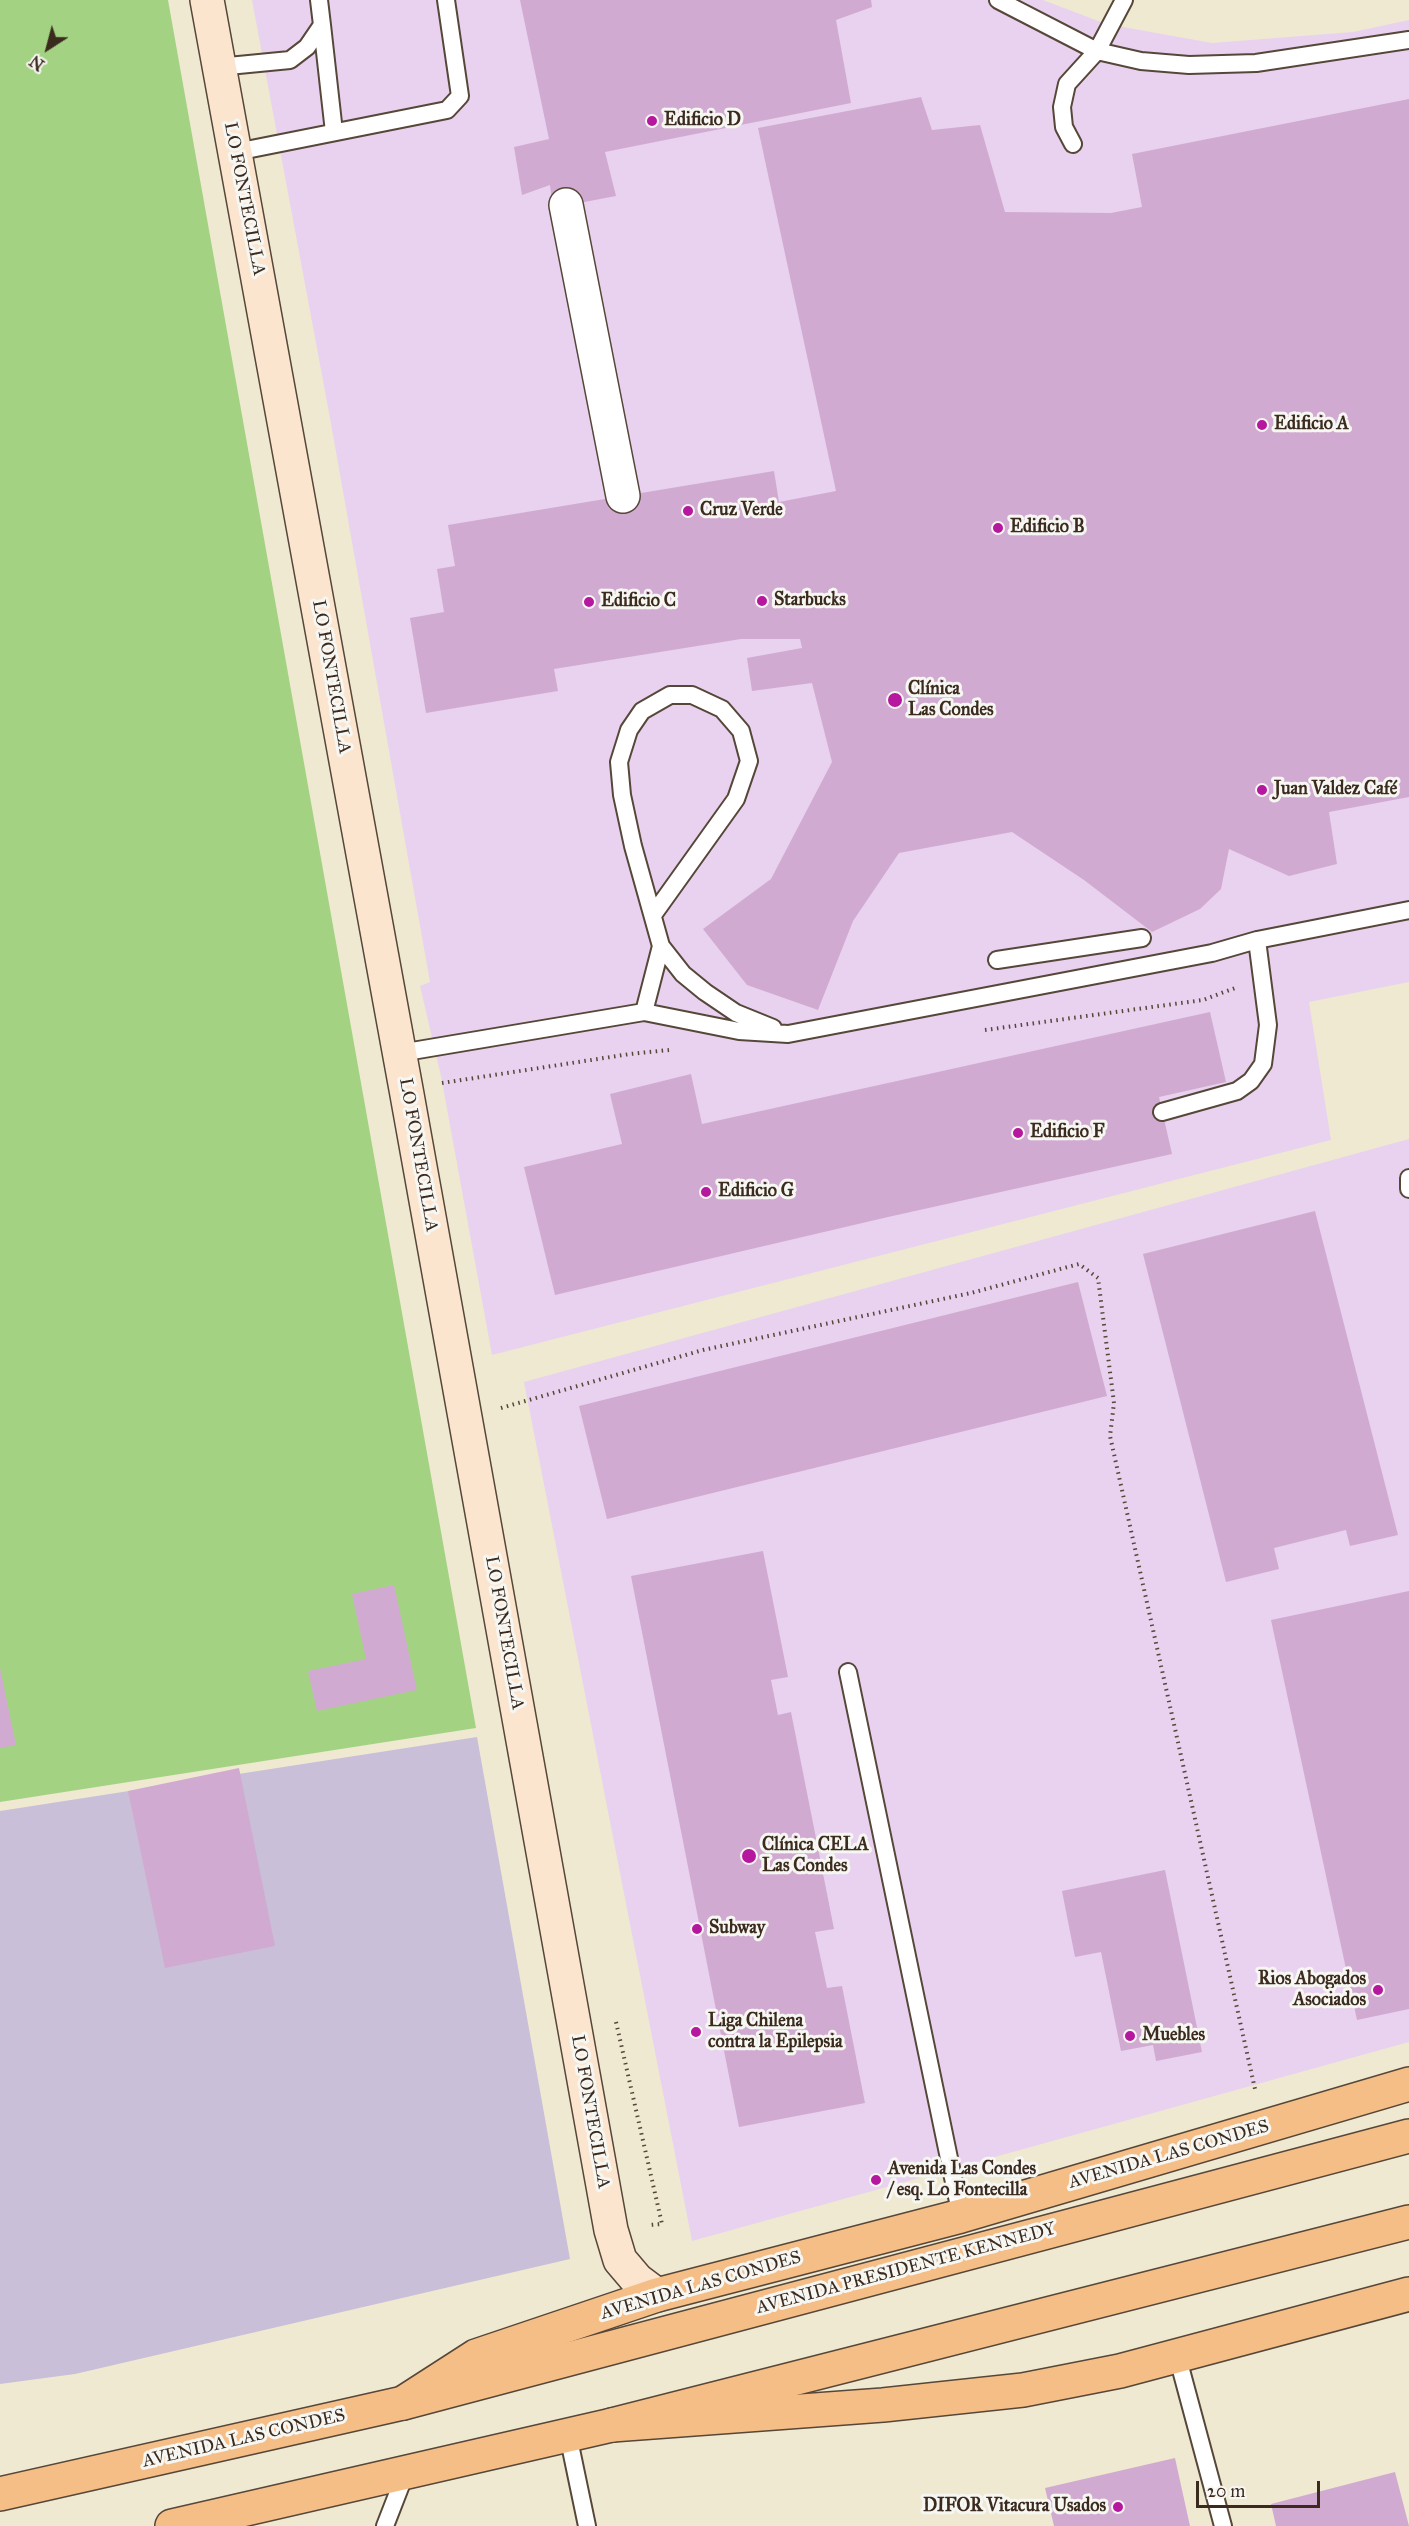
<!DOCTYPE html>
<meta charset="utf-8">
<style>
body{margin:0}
#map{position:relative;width:1409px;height:2526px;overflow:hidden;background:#efe9d2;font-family:"IM FELL Great Primer",serif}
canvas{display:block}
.north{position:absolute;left:18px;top:18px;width:60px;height:60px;-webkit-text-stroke:4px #f6f6f2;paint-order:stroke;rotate:216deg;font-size:16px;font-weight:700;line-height:24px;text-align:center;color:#3b2a1e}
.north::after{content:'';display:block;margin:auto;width:21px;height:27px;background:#3b2a1e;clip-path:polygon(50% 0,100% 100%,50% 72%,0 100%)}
.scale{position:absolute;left:1196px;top:2481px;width:124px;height:27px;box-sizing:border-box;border:3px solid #3b2a1e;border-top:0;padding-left:8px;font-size:18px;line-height:21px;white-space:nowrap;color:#3b2a1e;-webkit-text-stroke:4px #f6f6f2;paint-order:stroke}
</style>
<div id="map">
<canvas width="1409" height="2526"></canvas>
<div class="north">N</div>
<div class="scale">20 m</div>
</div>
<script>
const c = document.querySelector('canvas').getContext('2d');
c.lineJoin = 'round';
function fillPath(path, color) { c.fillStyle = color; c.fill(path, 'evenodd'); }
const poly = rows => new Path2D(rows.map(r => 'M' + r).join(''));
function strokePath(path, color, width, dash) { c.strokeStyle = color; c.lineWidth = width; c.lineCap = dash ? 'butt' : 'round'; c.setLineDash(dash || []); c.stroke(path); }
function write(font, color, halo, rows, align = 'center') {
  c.font = font + ' "IM FELL Great Primer",serif'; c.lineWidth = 6; c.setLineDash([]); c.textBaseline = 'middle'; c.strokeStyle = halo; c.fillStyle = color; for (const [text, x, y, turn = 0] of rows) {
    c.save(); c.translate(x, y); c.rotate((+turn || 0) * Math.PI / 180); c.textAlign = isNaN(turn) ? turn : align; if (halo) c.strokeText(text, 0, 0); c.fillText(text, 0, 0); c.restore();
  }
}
fillPath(poly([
 [252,0,1043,0,1106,24,1212,43,1353,32,1409,20,1409,982,1309,1002,1331,1140,492,1355,441,1076,420,986,430,982,330,418],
 [1409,1139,1409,2042,692,2241,524,1382]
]), '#e8d2ef');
fillPath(poly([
 [477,1737,570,2259,75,2374,0,2384,0,1811]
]), '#c9bfd8');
fillPath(poly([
 [0,0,168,0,476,1728,0,1802]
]), '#a3d382');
fillPath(poly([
 [520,0,871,0,872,7,836,20,851,103,605,152,616,196,553,208,550,185,522,195,514,147,549,139],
 [921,97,932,130,980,125,1005,212,1111,213,1142,207,1132,154,1409,99,1409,797,1329,812,1337,864,1289,876,1229,849,1221,889,1200,909,1152,932,1084,880,1012,832,899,853,853,921,818,1010,747,985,703,929,771,879,832,762,812,683,752,691,747,658,802,648,800,639,741,639,554,669,558,691,426,713,410,618,444,612,437,569,455,566,448,525,774,471,779,502,836,491,758,128],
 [1210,1012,1226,1082,1159,1097,1172,1154,888,1217,555,1295,524,1167,622,1144,610,1094,691,1074,702,1124],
 [1315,1211,1398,1535,1350,1546,1346,1530,1274,1548,1279,1569,1226,1582,1143,1254],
 [1078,1282,1107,1396,607,1519,579,1406],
 [763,1551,788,1677,771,1680,778,1715,791,1712,834,1929,815,1932,827,1988,842,1986,865,2103,739,2127,631,1576],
 [394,1585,417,1690,317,1711,308,1671,366,1659,352,1594],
 [1409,1591,1409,2009,1357,2020,1271,1620],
 [0,1668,16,1745,0,1748],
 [239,1768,275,1946,165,1968,128,1791],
 [1165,1870,1202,2052,1156,2061,1153,2045,1121,2051,1101,1952,1075,1957,1062,1891],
 [1175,2458,1190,2526,1054,2526,1045,2488],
 [1395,2472,1409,2526,1276,2526,1271,2504]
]), '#d1aad1');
const lane = poly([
 [998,0,1097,51,1141,61,1189,65,1256,63,1409,40],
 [322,25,334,132],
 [218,67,290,60,307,47,322,25,319,0],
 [1073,144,1064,127,1062,107,1067,84,1097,51,1124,0],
 [236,152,447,110,460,96,446,0],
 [661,946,683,974,705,992,736,1013,773,1028],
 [997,960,1142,938],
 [644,1012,661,946,633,846,622,795,619,762,629,730,642,711,670,695,692,695,722,709,741,731,749,761,736,799,653,915],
 [400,1053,644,1012,739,1031,788,1034,1212,953,1257,940,1409,910],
 [1162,1112,1237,1091,1251,1081,1263,1064,1268,1025,1257,940],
 [1409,1178,1409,1189],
 [848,1672,961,2216],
 [1177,2355,1223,2526],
 [568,2435,587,2526],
 [385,2526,406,2472]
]);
const street = poly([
 [566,205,623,496]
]);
const secondary = poly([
 [207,0,406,1089,611,2230,620,2260,637,2280,657,2295]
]);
const primary = poly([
 [0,2494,403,2403,476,2356,657,2295,961,2216,1409,2084],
 [172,2526,612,2425,883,2405,1023,2390,1120,2371,1409,2294]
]);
const highway = poly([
 [403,2403,1409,2136],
 [612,2425,1409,2222]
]);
strokePath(lane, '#564739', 20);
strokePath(street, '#564739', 36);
strokePath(secondary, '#564739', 36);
strokePath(primary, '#564739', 36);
strokePath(highway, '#564739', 36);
strokePath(poly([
 [985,1030,1203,1000,1235,988],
 [442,1083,630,1054,669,1050],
 [501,1408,703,1350,971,1293,1079,1264,1098,1278,1114,1403,1110,1436,1255,2089],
 [616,2022,662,2224,650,2225]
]), '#564739', 4, [1.5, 4.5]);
strokePath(lane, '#fff', 16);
strokePath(street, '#fff', 33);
strokePath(secondary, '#fbe5cf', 33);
strokePath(primary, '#f6be87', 33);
strokePath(highway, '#f6be87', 33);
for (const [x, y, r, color] of [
 [652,121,6,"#b5179e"],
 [1262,425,6,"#b5179e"],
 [688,511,6,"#b5179e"],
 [998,528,6,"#b5179e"],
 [762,601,6,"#b5179e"],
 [589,602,6,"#b5179e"],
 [895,700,8,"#b5179e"],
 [1262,790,6,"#b5179e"],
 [1018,1133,6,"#b5179e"],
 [706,1192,6,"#b5179e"],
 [749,1856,8,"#b5179e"],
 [697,1929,6,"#b5179e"],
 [1378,1990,6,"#b5179e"],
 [696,2032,6,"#b5179e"],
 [1130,2036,6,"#b5179e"],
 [876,2180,6,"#b5179e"],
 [1118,2507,6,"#b5179e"]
]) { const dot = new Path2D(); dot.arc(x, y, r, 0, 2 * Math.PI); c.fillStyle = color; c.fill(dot); strokePath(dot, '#f6f6f2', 2); }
write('bold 18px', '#3b2a1e', '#f6f6f2', [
 ["Edificio D",664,121],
 ["Edificio A",1274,425],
 ["Cruz Verde",700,511],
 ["Edificio B",1010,528],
 ["Starbucks",774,601],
 ["Edificio C",601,602],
 ["Clínica",908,690],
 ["Las Condes",908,711],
 ["Juan Valdez Café",1274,790],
 ["Edificio F",1030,1133],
 ["Edificio G",718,1192],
 ["Clínica CELA",762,1846],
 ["Las Condes",762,1867],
 ["Subway",709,1929],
 ["Rios Abogados",1366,1980,"right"],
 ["Asociados",1366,2001,"right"],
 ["Liga Chilena",708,2022],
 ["contra la Epilepsia",708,2043],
 ["Muebles",1142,2036],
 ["Avenida Las Condes",888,2170],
 ["/ esq. Lo Fontecilla",888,2191],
 ["DIFOR Vitacura Usados",1106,2507,"right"]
], 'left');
write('18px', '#3b2a1e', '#f6f6f2', [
 ["LO FONTECILLA",244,199,79],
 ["LO FONTECILLA",331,677,80],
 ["LO FONTECILLA",418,1155,80],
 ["LO FONTECILLA",504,1633,80],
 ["LO FONTECILLA",590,2112,80],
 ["AVENIDA LAS CONDES",1169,2155,-16],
 ["AVENIDA PRESIDENTE KENNEDY",906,2269,-15],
 ["AVENIDA LAS CONDES",701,2286,-16],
 ["AVENIDA LAS CONDES",244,2439,-13]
]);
</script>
